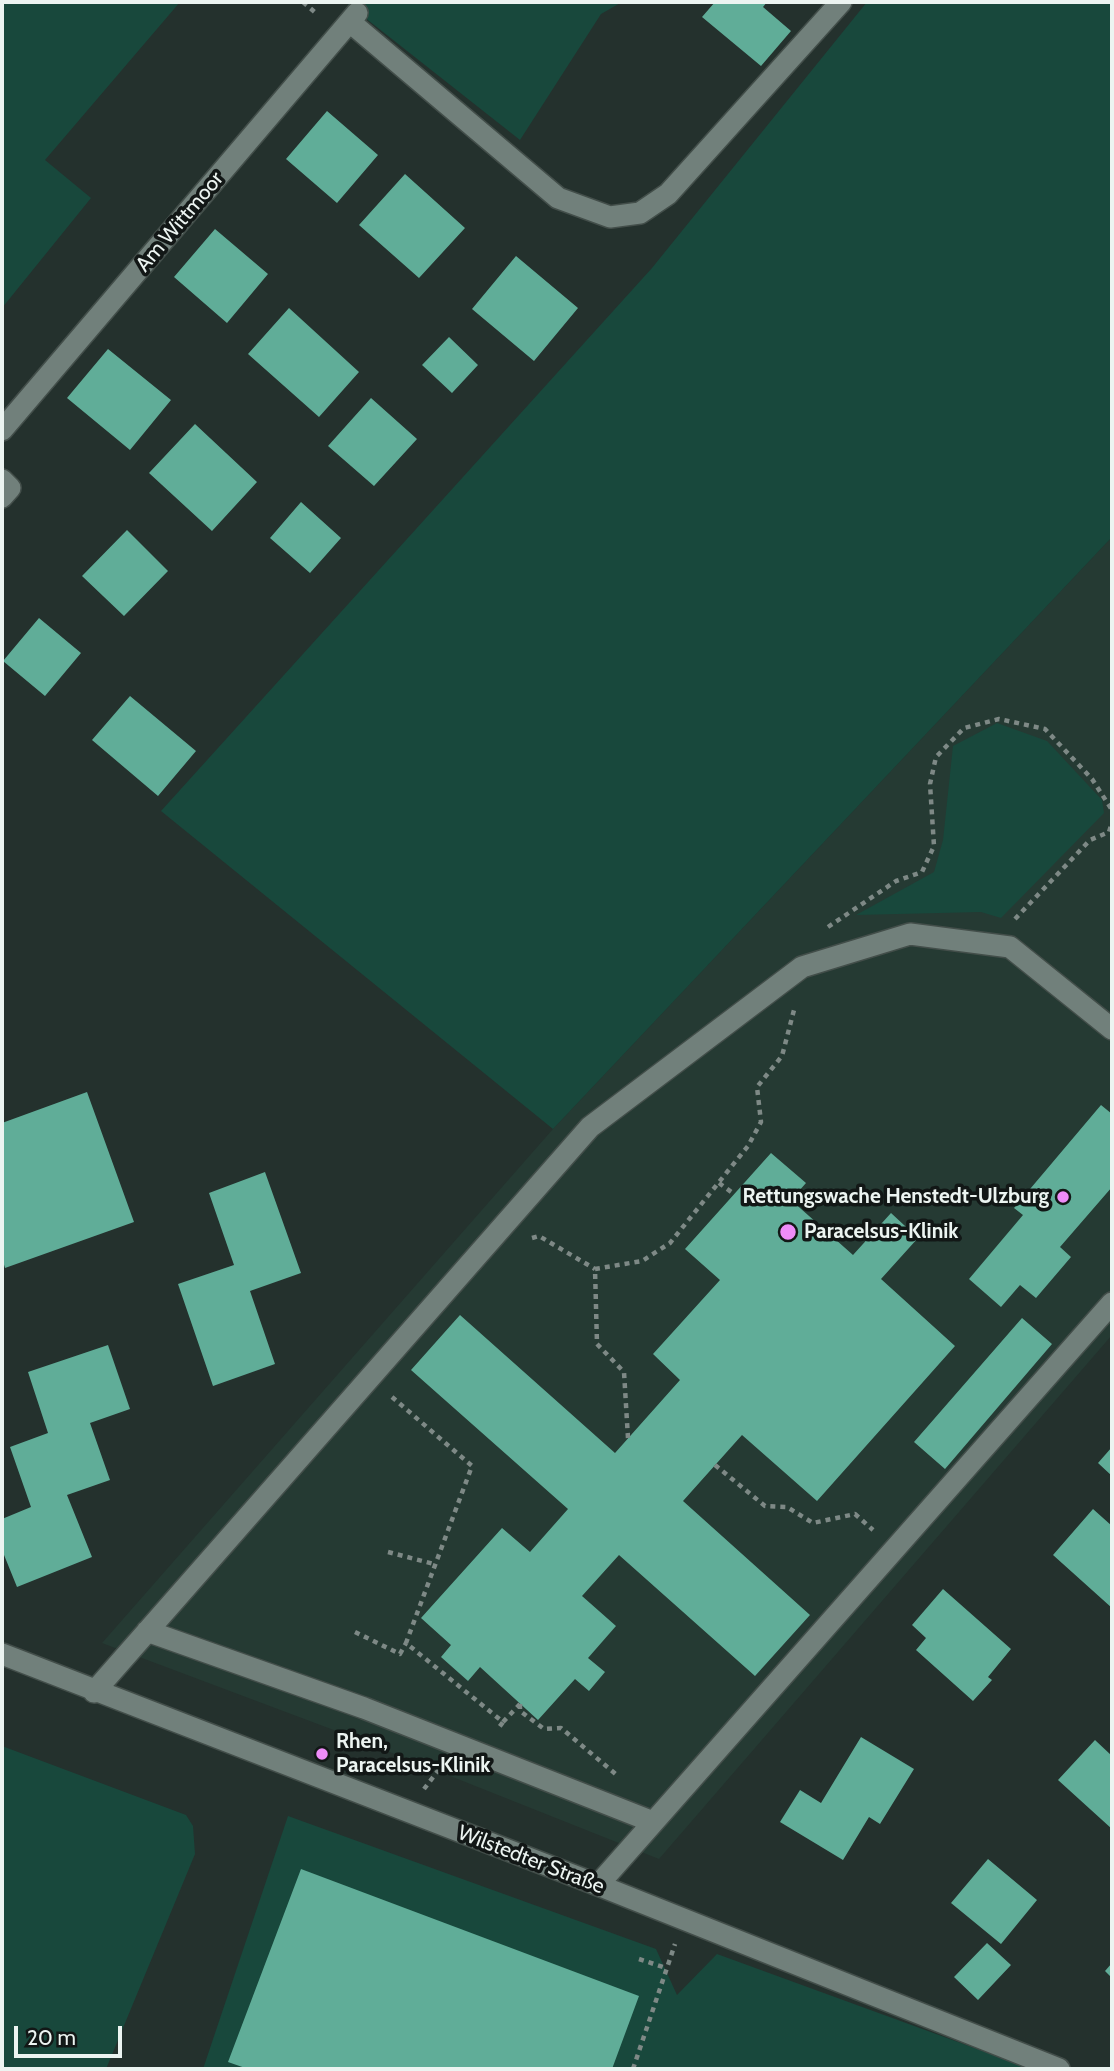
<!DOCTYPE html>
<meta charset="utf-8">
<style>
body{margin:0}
#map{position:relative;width:1114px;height:2071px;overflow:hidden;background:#24312d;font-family:Cabin,sans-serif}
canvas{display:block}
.frame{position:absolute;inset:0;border:4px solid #ecf4f1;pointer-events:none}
.scale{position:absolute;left:14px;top:2026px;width:108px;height:32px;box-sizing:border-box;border:4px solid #ecf4f1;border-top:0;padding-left:9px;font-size:21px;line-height:24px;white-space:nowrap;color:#ecf4f1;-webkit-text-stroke:5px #121716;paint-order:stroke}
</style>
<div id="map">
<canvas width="1114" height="2071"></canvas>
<div class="frame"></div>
<div class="scale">20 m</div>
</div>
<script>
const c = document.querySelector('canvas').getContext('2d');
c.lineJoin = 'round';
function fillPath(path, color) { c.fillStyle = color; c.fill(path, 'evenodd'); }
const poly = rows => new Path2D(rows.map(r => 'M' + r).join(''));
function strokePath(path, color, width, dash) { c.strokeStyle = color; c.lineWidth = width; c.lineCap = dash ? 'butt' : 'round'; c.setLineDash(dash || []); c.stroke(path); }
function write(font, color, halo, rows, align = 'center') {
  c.font = font + ' Cabin,sans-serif'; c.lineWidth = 7; c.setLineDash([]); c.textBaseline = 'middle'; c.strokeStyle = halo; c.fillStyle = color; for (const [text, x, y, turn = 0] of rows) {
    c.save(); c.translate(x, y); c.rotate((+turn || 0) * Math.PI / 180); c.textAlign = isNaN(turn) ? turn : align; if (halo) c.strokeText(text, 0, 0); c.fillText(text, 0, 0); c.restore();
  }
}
fillPath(poly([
 [1112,537,1112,1335,659,1859,347,1735,102,1643,553,1129]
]), '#253a33');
fillPath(poly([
 [2,2,180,2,45,160,91,198,2,308],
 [345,2,622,2,601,14,520,140],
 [867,2,1112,2,1112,537,553,1129,161,811,652,268],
 [997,723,1047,741,1102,800,1104,813,1001,918,981,912,856,915,934,872,943,840,953,746],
 [2,1746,186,1815,193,1826,195,1854,106,2069,2,2069],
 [288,1816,656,1949,677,1995,717,1954,1032,2069,203,2069]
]), '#18483c');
fillPath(poly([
 [715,2,767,2,763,7,791,31,761,66,702,17],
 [327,111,378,155,337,203,286,159],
 [405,174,465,228,419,278,359,225],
 [215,229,268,274,227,323,174,277],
 [516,256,578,308,534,361,472,309],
 [289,308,359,372,319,417,248,354],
 [449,337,478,365,452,393,422,365],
 [108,349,171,400,130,450,67,398],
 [371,398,417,439,374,486,328,446],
 [195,424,257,482,212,531,149,473],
 [301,502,341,538,310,573,270,538],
 [127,530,168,571,124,616,82,576],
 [39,618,81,653,45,696,3,661],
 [130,696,196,751,158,796,92,740],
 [87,1092,134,1222,5,1268,2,1258,2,1123],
 [1101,1105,1112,1114,1112,1187,1060,1247,1071,1257,1036,1298,1020,1285,1001,1307,969,1279,1023,1215,1014,1208],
 [771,1153,806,1183,791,1200,853,1255,891,1213,918,1238,881,1279,955,1346,817,1501,742,1435,683,1501,810,1615,755,1676,619,1555,582,1596,616,1626,588,1658,605,1672,589,1691,575,1679,538,1720,480,1667,468,1681,441,1657,451,1645,421,1618,502,1528,530,1552,568,1509,411,1370,460,1315,615,1453,680,1380,653,1354,720,1280,685,1249],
 [265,1172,301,1273,250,1291,275,1364,213,1386,178,1284,234,1265,209,1193],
 [1022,1318,1052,1344,945,1469,914,1442],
 [108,1345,130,1409,90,1423,110,1480,67,1495,92,1557,17,1587,2,1550,2,1519,31,1507,10,1447,48,1433,28,1372],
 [1112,1447,1112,1476,1098,1463],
 [1093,1509,1112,1526,1112,1608,1053,1555],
 [943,1589,1011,1649,988,1677,992,1680,973,1701,916,1650,926,1638,912,1625],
 [861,1737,914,1769,880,1824,869,1817,843,1860,780,1822,800,1790,821,1803],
 [1095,1740,1112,1756,1112,1829,1058,1780],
 [988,1859,1037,1900,1001,1944,951,1903],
 [301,1869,639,1996,612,2069,248,2069,228,2062],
 [987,1943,1011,1965,978,2000,954,1977],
 [1112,1963,1112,1978,1105,1971]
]), '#60ad98');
const minor = poly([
 [350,22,558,198,610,217,640,213,668,194,841,2],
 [2,430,357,13],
 [2,480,10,488,2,497],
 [147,1631,364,1708,653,1822],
 [2,1654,598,1885,1059,2069],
 [94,1692,590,1127,802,967,910,934,1010,947,1112,1029],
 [598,1885,1112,1303]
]);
strokePath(minor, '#434e4a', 24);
strokePath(poly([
 [303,2,318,15],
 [1015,919,1090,840,1109,832,1112,822],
 [828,927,896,881,922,872,934,846,930,784,936,757,964,728,999,719,1045,729,1092,779,1112,810],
 [719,1183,734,1194],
 [532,1238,539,1236,595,1269],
 [392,1397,472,1466,406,1643,503,1722,497,1730],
 [628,1438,624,1372,597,1344,595,1269,642,1261,670,1243,748,1146,761,1122,757,1087,782,1056,794,1010],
 [715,1465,765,1506,787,1507,813,1523,855,1514,873,1530],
 [388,1552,434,1564],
 [355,1632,400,1654,406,1643],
 [520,1704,520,1711,544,1729,561,1728,618,1776],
 [503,1722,520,1704],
 [424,1789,440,1768],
 [639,1959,666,1968],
 [633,2069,675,1944]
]), '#7e8986', 4.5, [5, 5]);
strokePath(minor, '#71807b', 21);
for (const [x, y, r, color] of [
 [1063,1197,7,"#ee8cf8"],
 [788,1232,9,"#ee8cf8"],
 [322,1754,7,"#ee8cf8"]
]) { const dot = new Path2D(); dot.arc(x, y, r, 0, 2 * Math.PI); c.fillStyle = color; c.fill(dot); strokePath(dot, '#121716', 2.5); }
write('21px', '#ecf4f1', '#121716', [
 ["Am Wittmoor",180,222,-50],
 ["Wilstedter Straße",531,1860,21]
]);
write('bold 21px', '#ecf4f1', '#121716', [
 ["Rettungswache Henstedt-Ulzburg",1049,1197,"right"],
 ["Paracelsus-Klinik",804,1232],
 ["Rhen,",336,1742],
 ["Paracelsus-Klinik",336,1766]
], 'left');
</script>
